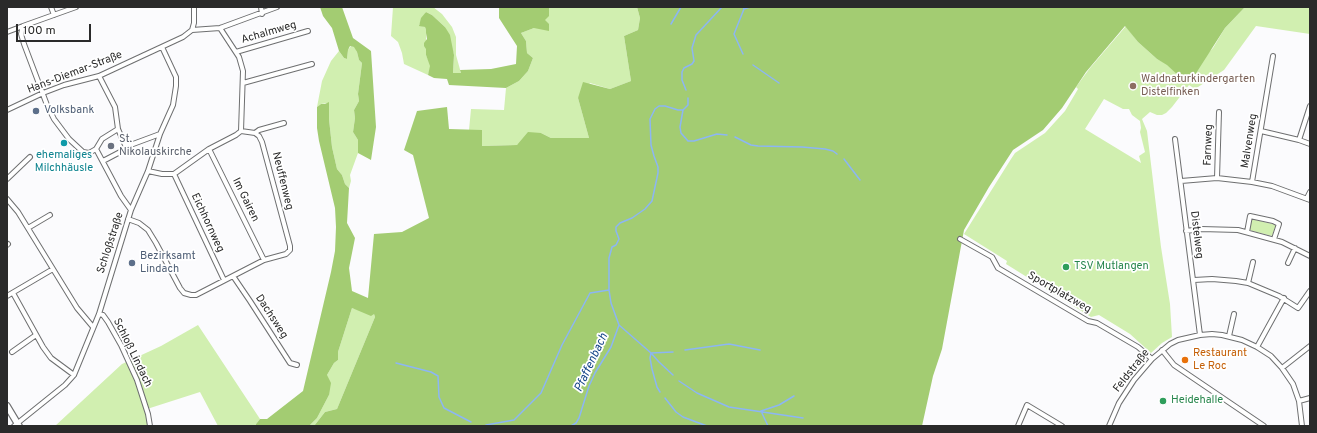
<!DOCTYPE html>
<meta charset="utf-8">
<style>
body{margin:0}
#map{position:relative;width:1317px;height:433px;overflow:hidden;background:#fbfbfd;font-family:Overpass,sans-serif}
canvas{display:block}
.frame{position:absolute;inset:0;border:8px solid #2a2a2a;pointer-events:none}
.scale{position:absolute;left:16px;top:24px;width:75px;height:18px;box-sizing:border-box;border:2px solid #2a2a2a;border-top:0;padding-left:5px;font-size:12px;line-height:14px;white-space:nowrap;color:#2a2a2a;-webkit-text-stroke:3px #fff;paint-order:stroke}
</style>
<div id="map">
<canvas width="1317" height="433"></canvas>
<div class="frame"></div>
<div class="scale">100 m</div>
</div>
<script>
const c = document.querySelector('canvas').getContext('2d');
c.lineJoin = 'round';
function fillPath(path, color) { c.fillStyle = color; c.fill(path, 'evenodd'); }
const poly = rows => new Path2D(rows.map(r => 'M' + r).join(''));
function strokePath(path, color, width, dash) { c.strokeStyle = color; c.lineWidth = width; c.lineCap = dash ? 'butt' : 'round'; c.setLineDash(dash || []); c.stroke(path); }
function write(font, color, halo, rows, align = 'center') {
  c.font = font + ' Overpass,sans-serif'; c.lineWidth = 3.5; c.setLineDash([]); c.textBaseline = 'middle'; c.strokeStyle = halo; c.fillStyle = color; for (const [text, x, y, turn = 0] of rows) {
    c.save(); c.translate(x, y); c.rotate((+turn || 0) * Math.PI / 180); c.textAlign = isNaN(turn) ? turn : align; if (halo) c.strokeText(text, 0, 0); c.fillText(text, 0, 0); c.restore();
  }
}
fillPath(poly([
 [393,7,433,7,442,14,452,27,456,37,456,55,461,73,453,73,454,55,445,27,432,15,426,12,419,25,425,27,426,30,426,55,431,66,428,75,404,64,402,53,398,42,391,36],
 [549,7,637,7,640,18,638,30,624,36,631,81,610,89,590,83,578,98,589,138,551,138,541,133,517,145,481,146,469,130,471,109,504,110,506,88,519,81,528,71,533,58,527,53,526,41,521,33,534,28,544,20],
 [1245,7,1310,7,1310,34,1256,26,1224,70,1195,89,1189,85,1172,107,1166,113,1162,115,1157,115,1150,112,1142,119,1147,131,1161,247,1170,304,1172,337,1162,343,1151,353,1130,334,1099,315,1091,317,1006,264,1007,261,964,234,1011,159,1015,153,1045,133,1065,111,1078,89,1076,87,1090,68,1126,26,1138,42,1157,59,1167,64,1182,79,1213,48,1225,28],
 [1104,99,1123,109,1129,109,1132,115,1140,121,1141,128,1140,132,1145,152,1139,156,1141,163,1085,129],
 [351,46,355,47,357,52,359,60,362,63,358,94,359,101,354,110,355,118,353,132,358,140,358,153,350,175,351,181,349,188,345,184,342,175,337,169,332,147,329,119,329,103,321,104,317,107,322,81,331,61,339,51,344,58,347,59,348,50],
 [1252,219,1276,225,1272,236,1249,230],
 [352,308,374,314,375,317,337,409,325,412,314,426,309,426,317,418,329,395,327,375,334,363,338,360,338,352],
 [198,325,260,419,256,424,256,426,218,426,200,392,147,409,147,426,55,426,122,364,161,346]
]), '#d1efb0');
fillPath(poly([
 [320,7,342,7,353,38,371,51,376,127,371,160,358,153,358,140,353,132,355,118,354,110,359,101,358,94,362,63,359,60,357,52,354,47,350,46,348,50,347,59,344,58,339,51,332,28,323,16],
 [499,7,549,8,549,16,545,20,549,24,549,31,534,28,521,33,526,41,527,53,533,58,528,71,519,81,506,88,449,85,447,79,434,78,428,75,430,66,426,55,426,49,424,46,424,43,427,39,426,33,426,30,425,27,419,26,421,18,426,12,432,15,445,27,450,35,454,55,453,73,461,73,460,70,491,69,516,64,517,46,499,18],
 [637,7,1245,7,1225,28,1193,78,1182,79,1167,65,1157,59,1138,42,1125,26,1086,72,1062,108,1043,130,1013,150,989,187,964,230,942,349,933,376,922,426,314,426,325,412,337,409,375,317,374,314,371,316,352,308,338,352,338,360,334,363,327,375,331,383,329,395,317,418,309,426,256,426,256,424,260,419,267,419,303,391,331,272,335,251,336,227,335,208,319,141,317,128,317,107,321,104,325,104,329,102,329,119,332,147,337,169,342,175,345,184,349,188,347,223,355,238,349,268,352,291,368,298,374,234,402,232,429,218,413,155,404,150,417,111,447,107,449,129,482,130,482,146,517,145,528,132,541,133,551,138,589,138,578,98,583,82,610,89,631,81,624,36,638,30,640,18]
]), '#a3cc72');
strokePath(poly([
 [743,7,744,9,750,7],
 [671,24,681,7],
 [743,54,734,34,744,9],
 [753,65,779,83],
 [686,90,682,80,682,72,684,68,692,64,694,61,692,48,696,35,722,7],
 [683,110,680,127,681,133,688,141,694,141,717,134,727,135],
 [735,137,751,145,758,146,802,147,825,149,833,151,837,154],
 [844,159,860,180],
 [619,325,651,353,659,362,673,375],
 [685,350,729,344,760,350],
 [396,363,431,372,438,376,439,397,444,408,471,422],
 [679,381,697,393,729,407,803,418],
 [660,392,657,387,652,369,650,358,651,353,673,352],
 [665,398,676,412,683,417,707,426],
 [486,425,514,420,541,393,562,345,590,293,609,290],
 [571,426,576,423,579,418,589,386,595,373,611,347,619,325,611,303,609,290,609,258,612,247,616,245,619,239,616,231,616,227,620,223,632,218,645,209,652,201,658,173,658,167,654,156,651,145,650,119,655,109,659,106,665,106,678,110,683,110,688,105,688,98],
 [768,426,761,411,779,405,794,396]
]), '#8cb6f4', 1.5);
const minor = poly([
 [51,7,54,15],
 [76,7,23,26,21,34,24,44,47,105,54,119,69,139,83,152,89,153,96,149,102,139,118,129],
 [261,7,262,14],
 [192,30,220,28,277,7],
 [7,32,23,26],
 [236,52,308,31],
 [99,76,115,107,118,129,125,145,133,144,160,134],
 [243,83,312,64],
 [7,110,43,93,64,85,99,76,183,37,192,30,194,23,194,7],
 [1261,131,1299,140,1310,144],
 [255,133,259,130,284,123],
 [1175,139,1200,335],
 [1299,140,1310,106],
 [96,149,121,196,131,210],
 [209,149,264,260],
 [103,161,124,150,127,145],
 [148,171,162,174,174,174,209,149,236,135,241,131,243,71,239,57,220,28],
 [174,174,224,280],
 [1217,178,1219,112],
 [7,179,30,157],
 [1181,181,1217,178,1252,182,1272,186,1310,200],
 [1252,182,1273,56],
 [1307,198,1310,192],
 [7,199,18,212,77,308,93,327],
 [128,219,139,223,148,230,156,243,180,288,184,293,191,295,196,295,264,260,286,254,290,250,290,246,262,142,259,136,255,133,241,131],
 [28,228,50,215],
 [1186,231,1201,229,1238,230,1282,242,1310,256],
 [1247,232,1250,216,1273,221,1279,224,1274,239],
 [960,239,992,257,998,268,1088,321,1097,323,1138,347,1152,359],
 [7,245,8,244],
 [1288,263,1295,248],
 [233,276,250,301,290,363,297,365],
 [1194,280,1212,279,1236,281,1248,283,1279,296,1298,308,1310,291],
 [1248,283,1253,262],
 [13,293,43,347,51,358,74,375],
 [7,296,53,269],
 [99,314,103,315,108,322,121,345,137,380,148,414,150,426],
 [1229,336,1234,314],
 [1257,347,1284,298],
 [1162,350,1174,365,1264,426],
 [12,352,36,335],
 [1282,368,1310,346],
 [1299,401,1310,398],
 [14,426,65,385,74,375,99,314,131,210,148,171,160,134,173,105,176,86,176,77,162,47],
 [1018,426,1027,405,1062,426],
 [1109,426,1119,403,1134,380,1152,359,1170,344,1178,340,1200,335,1212,334,1222,335,1242,340,1257,347,1271,356,1282,368,1293,384,1299,401,1302,426]
]);
const secondary = poly([
 [7,406,19,426]
]);
strokePath(minor, '#6e6f70', 6);
strokePath(secondary, '#6e6f70', 8);
strokePath(minor, '#fff', 4);
strokePath(secondary, '#fff', 5.5);
for (const [x, y, r, color] of [
 [1133,86,4,"#8d6e63"],
 [36,111,4,"#5c6f8a"],
 [64,143,4,"#0f9aa8"],
 [111,146,4,"#6b7280"],
 [132,263,4,"#5c6f8a"],
 [1066,267,4,"#2e9e5b"],
 [1185,360,4,"#e8710a"],
 [1163,401,4,"#2e9e5b"]
]) { const dot = new Path2D(); dot.arc(x, y, r, 0, 2 * Math.PI); c.fillStyle = color; c.fill(dot); strokePath(dot, '#fff', 1.5); }
write('11px', '#2a2a2a', '#fff', [
 ["Achalmweg",269,33,-16],
 ["Hans-Diemar-Straße",75,73,-21],
 ["Malvenweg",1250,141,-81],
 ["Farnweg",1209,145,-88],
 ["Neuffenweg",282,181,76],
 ["Im Gairen",245,200,64],
 ["Eichhornweg",207,223,65],
 ["Distelweg",1196,235,83],
 ["Schloßstraße",111,243,-72],
 ["Sportplatzweg",1059,293,30],
 ["Dachsweg",271,317,57],
 ["Schloß Lindach",132,353,64],
 ["Feldstraße",1132,371,-52]
]);
write('11px', '#785e54', '#fff', [
 ["Waldnaturkindergarten",1141,80],
 ["Distelfinken",1141,93]
], 'left');
write('11px', '#4e5e75', '#fff', [
 ["Volksbank",44,111],
 ["Bezirksamt",140,257],
 ["Lindach",140,270]
], 'left');
write('11px', '#5b616d', '#fff', [
 ["St.",119,140],
 ["Nikolauskirche",119,153]
], 'left');
write('11px', '#0d838f', '#fff', [
 ["ehemaliges",64,156],
 ["Milchhäusle",64,169]
]);
write('11px', '#27864d', '#fff', [
 ["TSV Mutlangen",1074,267],
 ["Heidehalle",1171,401]
], 'left');
write('11px', '#c56008', '#fff', [
 ["Restaurant",1193,354],
 ["Le Roc",1193,367]
], 'left');
write('italic 12px', '#134387', '#fff', [
 ["Pfaffenbach",592,363,-65]
]);
</script>
